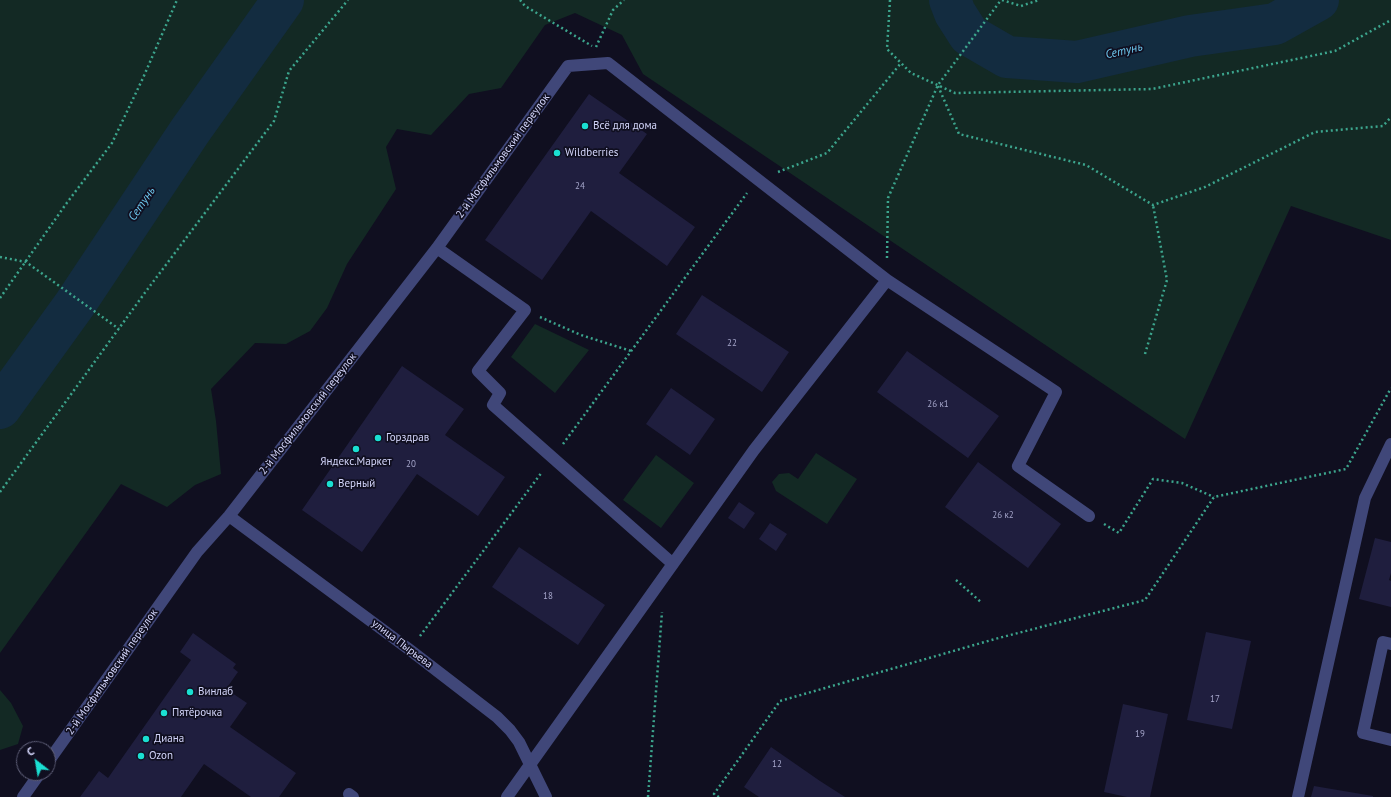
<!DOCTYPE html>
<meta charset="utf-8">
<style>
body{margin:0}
#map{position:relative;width:1391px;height:797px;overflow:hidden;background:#100f20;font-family:"PT Sans",sans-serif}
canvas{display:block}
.north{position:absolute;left:16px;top:741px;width:40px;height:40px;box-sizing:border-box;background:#100f20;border:1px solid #5e5e77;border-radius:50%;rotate:329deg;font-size:11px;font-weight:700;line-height:16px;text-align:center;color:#d3d5fa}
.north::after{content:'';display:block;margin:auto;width:14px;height:18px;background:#1adfd2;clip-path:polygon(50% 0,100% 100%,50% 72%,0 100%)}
</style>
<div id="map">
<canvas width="1391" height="797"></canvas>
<div class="north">С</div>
</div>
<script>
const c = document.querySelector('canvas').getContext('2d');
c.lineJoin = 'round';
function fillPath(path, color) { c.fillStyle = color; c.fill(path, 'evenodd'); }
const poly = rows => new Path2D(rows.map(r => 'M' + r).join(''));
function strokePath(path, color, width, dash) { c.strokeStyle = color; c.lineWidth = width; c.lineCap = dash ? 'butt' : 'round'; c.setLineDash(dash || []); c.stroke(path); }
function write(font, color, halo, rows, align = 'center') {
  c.font = font + ' "PT Sans",sans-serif'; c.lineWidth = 3.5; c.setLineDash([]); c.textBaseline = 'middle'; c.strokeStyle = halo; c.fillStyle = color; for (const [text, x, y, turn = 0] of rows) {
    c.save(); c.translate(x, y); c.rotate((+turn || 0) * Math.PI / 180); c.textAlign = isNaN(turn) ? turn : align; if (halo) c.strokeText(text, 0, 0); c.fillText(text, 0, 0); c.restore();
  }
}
fillPath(poly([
 [0,0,1391,0,1391,240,1291,206,1185,439,643,74,622,35,575,13,545,25,501,88,469,94,431,135,397,129,386,147,396,189,347,264,327,308,310,331,286,344,255,343,211,389,216,421,221,474,195,485,167,507,121,484,0,653],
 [535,324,589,350,555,393,511,357],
 [816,453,857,479,827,524,776,491,772,482,779,474,789,473,798,479],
 [656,455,694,483,661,528,623,500],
 [0,690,11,703,23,726,18,744,0,750]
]), '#132924');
strokePath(poly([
 [950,0,955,13,969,35,1007,57,1077,62,1190,36,1275,24,1318,0],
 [0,408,75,304,190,131,283,0]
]), '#132c40', 42);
fillPath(poly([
 [589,94,647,134,619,173,695,227,667,266,591,211,542,280,485,240],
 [702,295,789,352,762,392,676,334],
 [907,351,999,416,968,458,877,392],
 [402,366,464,409,445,435,505,477,478,516,417,474,362,552,302,510],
 [671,388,715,419,690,455,646,424],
 [978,462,1061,524,1028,568,945,507],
 [739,502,755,513,744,529,728,518],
 [770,523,787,534,776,551,759,539],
 [1375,538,1391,542,1391,573,1389,580,1391,581,1391,607,1359,599],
 [519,547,605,605,578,645,492,587],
 [1206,632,1251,641,1232,729,1187,720],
 [193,633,236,664,233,668,238,672,226,689,247,703,230,727,296,773,279,797,251,797,204,764,181,797,80,797,99,771,108,778,191,660,180,652],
 [1123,704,1168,714,1150,797,1127,797,1104,792],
 [771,747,820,781,845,797,759,797,744,787],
 [1314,786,1373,796,1373,797,1311,797]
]), '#1f1e3e');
strokePath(poly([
 [520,0,525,6,592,46],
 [890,0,887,49,911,73,955,93,1152,89,1335,51,1391,20],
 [1002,0,1021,6,1039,0],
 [596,47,613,10,624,0],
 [938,86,959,134,1086,165,1153,205,1205,187,1315,132,1383,126,1391,117],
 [778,172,827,153,901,63],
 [0,257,26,262,119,329],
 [887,258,888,198,938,85,1001,0],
 [0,298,66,204,112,143,143,78,177,0],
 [540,317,581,335,631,351],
 [1145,354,1167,280,1153,205],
 [563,444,747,193],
 [0,492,144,294,274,121,289,71,348,0],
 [1104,524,1119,533,1153,479,1182,483,1214,497],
 [956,580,982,603],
 [420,636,542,472],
 [648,797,662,612],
 [719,797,714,794,780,701,995,639,1145,600,1214,497,1346,469,1391,388]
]), '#3ca58d', 2.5, [2, 3]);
strokePath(poly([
 [437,248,525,310,478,371,500,393,493,405,673,564],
 [229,516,410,650,497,717,510,730,519,742,546,797],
 [1391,644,1383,642,1363,733,1391,740],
 [48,762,197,552,229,516,437,248,568,66,608,63,887,280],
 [349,794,353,797],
 [23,797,40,773],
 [507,797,754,450,887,280,1056,392,1018,466,1089,516],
 [1298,797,1365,498,1391,444]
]), '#404779', 12);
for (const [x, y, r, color] of [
 [585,126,4,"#1adfd2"],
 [557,153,4,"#1adfd2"],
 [378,438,4,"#1adfd2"],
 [356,449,4,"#1adfd2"],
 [330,484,4,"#1adfd2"],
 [190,692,4,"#1adfd2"],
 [164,713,4,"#1adfd2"],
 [146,739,4,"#1adfd2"],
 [141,756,4,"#1adfd2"]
]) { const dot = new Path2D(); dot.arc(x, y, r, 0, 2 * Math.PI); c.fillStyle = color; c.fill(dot); strokePath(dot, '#100f20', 1.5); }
write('9px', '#a6a7cb', null, [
 ["24",580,186],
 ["22",732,343],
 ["26 к1",938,404],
 ["20",411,464],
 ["26 к2",1003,515],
 ["18",548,596],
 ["17",1215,699],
 ["19",1140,734],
 ["12",777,764]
]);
write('11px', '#d3d5fa', '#100f20', [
 ["Всё для дома",593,126],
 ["Wildberries",565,153],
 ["Горздрав",386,438],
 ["Яндекс.Маркет",356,462,"center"],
 ["Верный",338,484],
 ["Винлаб",198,692],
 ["Пятёрочка",172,713],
 ["Диана",154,739],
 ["Ozon",149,756]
], 'left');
write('11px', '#d3d5fa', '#100f20', [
 ["2-й Мосфильмовский переулок",503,156,-54],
 ["2-й Мосфильмовский переулок",308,414,-52],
 ["улица Пырьева",402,644,37],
 ["2-й Мосфильмовский переулок",112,672,-55]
]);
write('italic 12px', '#6dc8ee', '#100f20', [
 ["Сетунь",1124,51,-13],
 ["Сетунь",142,204,-56]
]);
</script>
